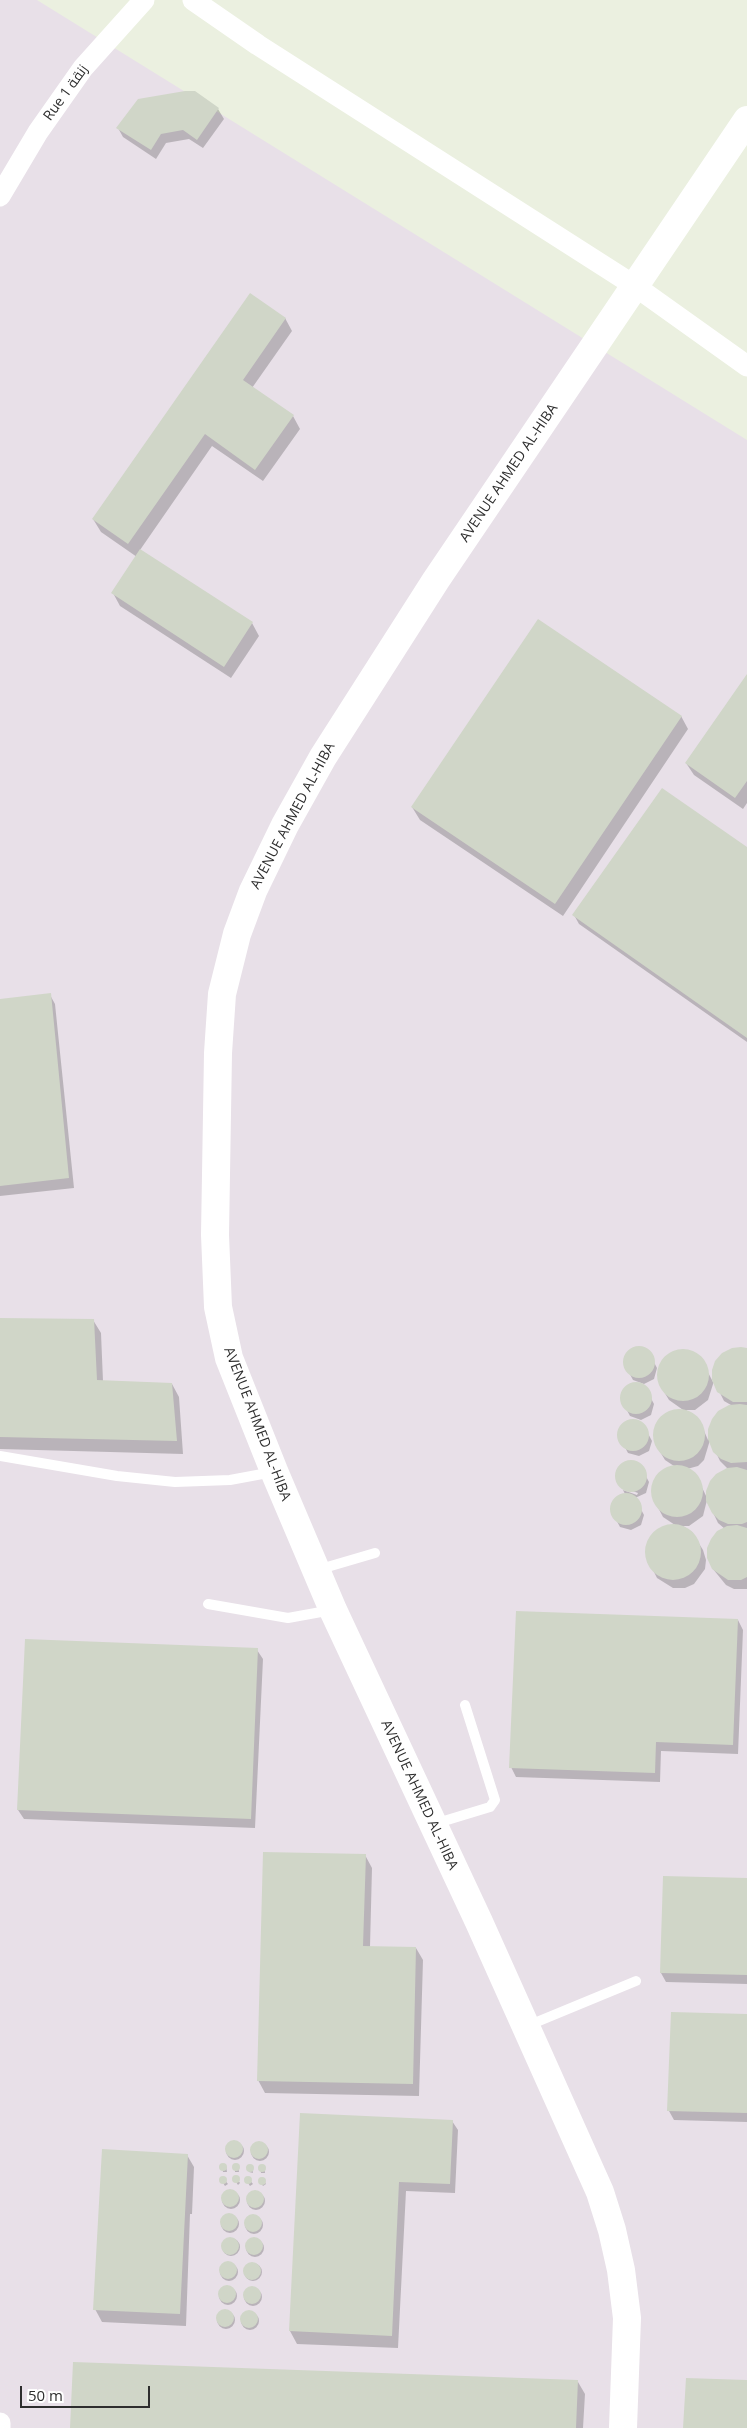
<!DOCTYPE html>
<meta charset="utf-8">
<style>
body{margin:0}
#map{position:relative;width:747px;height:2428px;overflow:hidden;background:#ebf0e0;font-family:"Open Sans",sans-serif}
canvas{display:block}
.scale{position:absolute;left:20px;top:2386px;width:130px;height:22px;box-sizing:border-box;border:2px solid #2e2e2e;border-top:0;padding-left:6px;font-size:15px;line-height:18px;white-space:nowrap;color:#2e2e2e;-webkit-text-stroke:4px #fff;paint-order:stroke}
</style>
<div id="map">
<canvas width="747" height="2428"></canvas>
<div class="scale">50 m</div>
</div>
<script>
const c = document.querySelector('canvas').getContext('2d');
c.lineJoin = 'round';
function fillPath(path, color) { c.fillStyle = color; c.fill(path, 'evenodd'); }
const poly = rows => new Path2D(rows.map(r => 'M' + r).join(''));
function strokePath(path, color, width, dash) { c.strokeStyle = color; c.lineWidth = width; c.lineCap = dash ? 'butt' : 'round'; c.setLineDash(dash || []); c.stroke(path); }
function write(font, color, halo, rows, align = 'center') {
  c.font = font + ' "Open Sans",Cairo,sans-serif'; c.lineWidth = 4; c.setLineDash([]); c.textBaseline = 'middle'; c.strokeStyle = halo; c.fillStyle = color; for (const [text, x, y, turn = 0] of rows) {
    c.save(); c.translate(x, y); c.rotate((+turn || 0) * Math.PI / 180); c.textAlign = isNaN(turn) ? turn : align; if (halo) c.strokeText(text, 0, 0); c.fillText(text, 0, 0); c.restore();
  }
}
fillPath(poly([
 [0,0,37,0,747,440,747,2428,0,2428]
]), '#e8e0e8');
fillPath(poly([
 [195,92,218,109,224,119,203,148,189,139,166,143,156,159,123,137,118,128],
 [285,318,292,331,252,388,293,416,300,429,263,481,212,446,140,550,252,623,259,636,231,678,120,606,113,593,137,557,101,532,93,519],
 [747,676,747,803,743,809,694,775,686,763],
 [681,716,688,729,563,916,420,820,412,807],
 [747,849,747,1042,579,924,574,915],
 [50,995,55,1004,74,1188,0,1196,0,1000],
 [0,1319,93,1320,101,1333,103,1381,172,1384,179,1397,183,1454,0,1449],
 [638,1348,648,1351,657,1368,654,1379,644,1384,633,1380,624,1363,628,1353],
 [747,1349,747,1589,734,1589,726,1585,713,1569,725,1529,718,1523,707,1500,703,1516,689,1526,683,1526,692,1532,703,1550,706,1560,705,1569,694,1584,685,1588,673,1588,657,1578,646,1556,650,1538,656,1531,666,1526,675,1525,663,1517,652,1496,655,1479,661,1473,670,1468,677,1468,665,1460,659,1450,654,1439,657,1422,663,1416,672,1411,686,1412,669,1400,663,1390,658,1380,661,1363,667,1356,676,1351,684,1351,700,1357,713,1382,716,1361],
 [714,1381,724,1401,731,1405,708,1440,701,1424,686,1410,695,1410,708,1400],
 [710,1440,720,1461,728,1469,707,1498,699,1481,687,1469,698,1466,704,1460],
 [635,1384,645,1387,654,1404,651,1415,641,1420,630,1416,621,1399,625,1389],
 [632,1420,643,1424,652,1441,649,1451,639,1456,628,1453,619,1436,622,1425],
 [629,1461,640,1465,649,1482,646,1493,635,1498,644,1515,641,1525,631,1530,620,1527,611,1510,615,1499,625,1494,623,1490,637,1495,638,1493,621,1487,616,1477,620,1467],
 [738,1620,743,1630,738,1754,661,1751,660,1782,516,1777,511,1767],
 [257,1650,263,1659,255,1828,24,1819,18,1810],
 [365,1855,372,1868,370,1947,416,1948,423,1960,419,2096,265,2093,258,2080],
 [747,1880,747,1984,666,1982,661,1973],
 [747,2015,747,2122,674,2120,669,2111],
 [301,2115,452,2121,458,2130,455,2193,406,2191,398,2348,297,2344,290,2331],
 '226 2151a9 9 0 1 1 18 0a9 9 0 1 1-18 0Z',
 '251 2152a9 9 0 1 1 18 0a9 9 0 1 1-18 0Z',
 [187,2155,194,2167,192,2214,190,2214,186,2326,102,2322,95,2309],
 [222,2165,226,2166,227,2172,223,2172],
 [235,2165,238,2166,239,2172,235,2172],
 [248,2166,252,2166,253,2173,249,2172],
 [260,2166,264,2166,265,2173,261,2173],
 [236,2177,240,2183,238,2185,234,2179],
 [223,2178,228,2184,225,2186,221,2180],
 [248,2178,253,2184,250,2186,246,2180],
 [262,2178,266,2184,263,2186,259,2180],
 '222 2200a9 9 0 1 1 18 0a9 9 0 1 1-18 0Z',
 '247 2201a9 9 0 1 1 18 0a9 9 0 1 1-18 0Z',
 '221 2224a9 9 0 1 1 18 0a9 9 0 1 1-18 0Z',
 '245 2225a9 9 0 1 1 18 0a9 9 0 1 1-18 0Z',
 '222 2247a9 9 0 1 1 18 0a9 9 0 1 1-18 0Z',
 '246 2248a9 9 0 1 1 18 0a9 9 0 1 1-18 0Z',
 '220 2272a9 9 0 1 1 18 0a9 9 0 1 1-18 0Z',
 '244 2272a9 9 0 1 1 18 0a9 9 0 1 1-18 0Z',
 '219 2296a9 9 0 1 1 18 0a9 9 0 1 1-18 0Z',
 '244 2297a9 9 0 1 1 18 0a9 9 0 1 1-18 0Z',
 '217 2320a9 9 0 1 1 18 0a9 9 0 1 1-18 0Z',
 '241 2321a9 9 0 1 1 18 0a9 9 0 1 1-18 0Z',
 [578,2382,585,2394,583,2428,72,2428]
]), '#0003');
fillPath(poly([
 [185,91,195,91,219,108,197,140,183,130,161,134,151,150,116,128,138,99],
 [250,293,286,318,243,380,294,415,255,470,205,434,128,544,92,519],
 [140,549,253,622,224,667,111,593],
 [538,619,682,716,555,904,411,807],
 [747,674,747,781,735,798,685,763],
 [662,788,747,847,747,1038,572,915],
 [51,993,69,1178,0,1186,0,999],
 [0,1318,94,1319,97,1380,172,1383,177,1441,0,1437],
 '623 1362a16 16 0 1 1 32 0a16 16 0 1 1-32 0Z',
 [741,1347,747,1348,747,1402,733,1402,717,1392,712,1380,712,1370,715,1361,722,1353,732,1348],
 '657 1375a26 26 0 1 1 52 0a26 26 0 1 1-52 0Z',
 '620 1398a16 16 0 1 1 32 0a16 16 0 1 1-32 0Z',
 [740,1404,747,1405,747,1462,731,1463,721,1459,713,1452,708,1439,708,1429,712,1419,718,1411,729,1405],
 '653 1435a26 26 0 1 1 52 0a26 26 0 1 1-52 0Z',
 '617 1435a16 16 0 1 1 32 0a16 16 0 1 1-32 0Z',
 '615 1476a16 16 0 1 1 32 0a16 16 0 1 1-32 0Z',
 '651 1491a26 26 0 1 1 52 0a26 26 0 1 1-52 0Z',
 [737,1467,747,1470,747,1522,742,1524,728,1524,719,1520,712,1513,706,1501,706,1491,710,1481,716,1474,727,1468],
 '610 1509a16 16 0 1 1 32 0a16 16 0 1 1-32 0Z',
 '645 1552a28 28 0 1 1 56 0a28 28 0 1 1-56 0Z',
 [737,1525,747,1528,747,1577,741,1580,728,1580,712,1569,707,1558,707,1548,711,1539,717,1531,727,1526],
 [516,1611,738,1619,733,1745,656,1742,655,1773,509,1768],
 [25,1639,258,1648,251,1819,17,1810],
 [263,1852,366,1854,363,1946,416,1947,413,2084,257,2081],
 [663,1876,747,1878,747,1975,660,1973],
 [671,2012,747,2014,747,2113,667,2111],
 [300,2113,453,2120,450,2184,399,2182,392,2336,289,2331],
 '225 2149a9 9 0 1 1 18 0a9 9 0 1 1-18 0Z',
 '250 2150a9 9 0 1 1 18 0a9 9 0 1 1-18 0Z',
 [102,2149,188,2154,180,2314,93,2310],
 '232 2167a4 4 0 1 1 8 0a4 4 0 1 1-8 0Z',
 '219 2167a4 4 0 1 1 8 0a4 4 0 1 1-8 0Z',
 '246 2168a4 4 0 1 1 8 0a4 4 0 1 1-8 0Z',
 '258 2168a4 4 0 1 1 8 0a4 4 0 1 1-8 0Z',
 '232 2179a4 4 0 1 1 8 0a4 4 0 1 1-8 0Z',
 '219 2180a4 4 0 1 1 8 0a4 4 0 1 1-8 0Z',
 '244 2180a4 4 0 1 1 8 0a4 4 0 1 1-8 0Z',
 '258 2181a4 4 0 1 1 8 0a4 4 0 1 1-8 0Z',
 '221 2198a9 9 0 1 1 18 0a9 9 0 1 1-18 0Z',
 '246 2199a9 9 0 1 1 18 0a9 9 0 1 1-18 0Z',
 '220 2222a9 9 0 1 1 18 0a9 9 0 1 1-18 0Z',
 '244 2223a9 9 0 1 1 18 0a9 9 0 1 1-18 0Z',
 '245 2246a9 9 0 1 1 18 0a9 9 0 1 1-18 0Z',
 '221 2246a9 9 0 1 1 18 0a9 9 0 1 1-18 0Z',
 '219 2270a9 9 0 1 1 18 0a9 9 0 1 1-18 0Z',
 '243 2271a9 9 0 1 1 18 0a9 9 0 1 1-18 0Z',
 '218 2294a9 9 0 1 1 18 0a9 9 0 1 1-18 0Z',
 '243 2295a9 9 0 1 1 18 0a9 9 0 1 1-18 0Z',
 '216 2318a9 9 0 1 1 18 0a9 9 0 1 1-18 0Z',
 '240 2319a9 9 0 1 1 18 0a9 9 0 1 1-18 0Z',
 [73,2362,578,2380,576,2428,70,2428],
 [686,2378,747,2380,747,2428,683,2428]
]), '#d0d6c8');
strokePath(poly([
 [0,1456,117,1476,175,1482,230,1480,273,1472],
 [317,1570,375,1553],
 [208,1604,288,1618,332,1610],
 [434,1824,490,1807,495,1800,465,1705],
 [527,2026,636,1981]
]), '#fff', 10);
strokePath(poly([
 [193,0,258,45,635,286,747,366],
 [0,196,38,132,83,68,144,0],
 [0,2423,0,2428]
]), '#fff', 21);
strokePath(poly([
 [623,2428,627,2318,621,2270,612,2230,600,2192,479,1922,333,1610,274,1471,229,1358,218,1307,215,1235,218,1053,222,994,237,934,253,891,285,825,323,757,436,580,747,120]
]), '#fff', 28);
write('14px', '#2e2e2e', '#fff', [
 ["Rue 1 زنقة",66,93,-54],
 ["AVENUE AHMED AL-HIBA",509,473,-56],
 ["AVENUE AHMED AL-HIBA",293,816,-62],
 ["AVENUE AHMED AL-HIBA",257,1424,69],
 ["AVENUE AHMED AL-HIBA",419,1795,65]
]);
</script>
